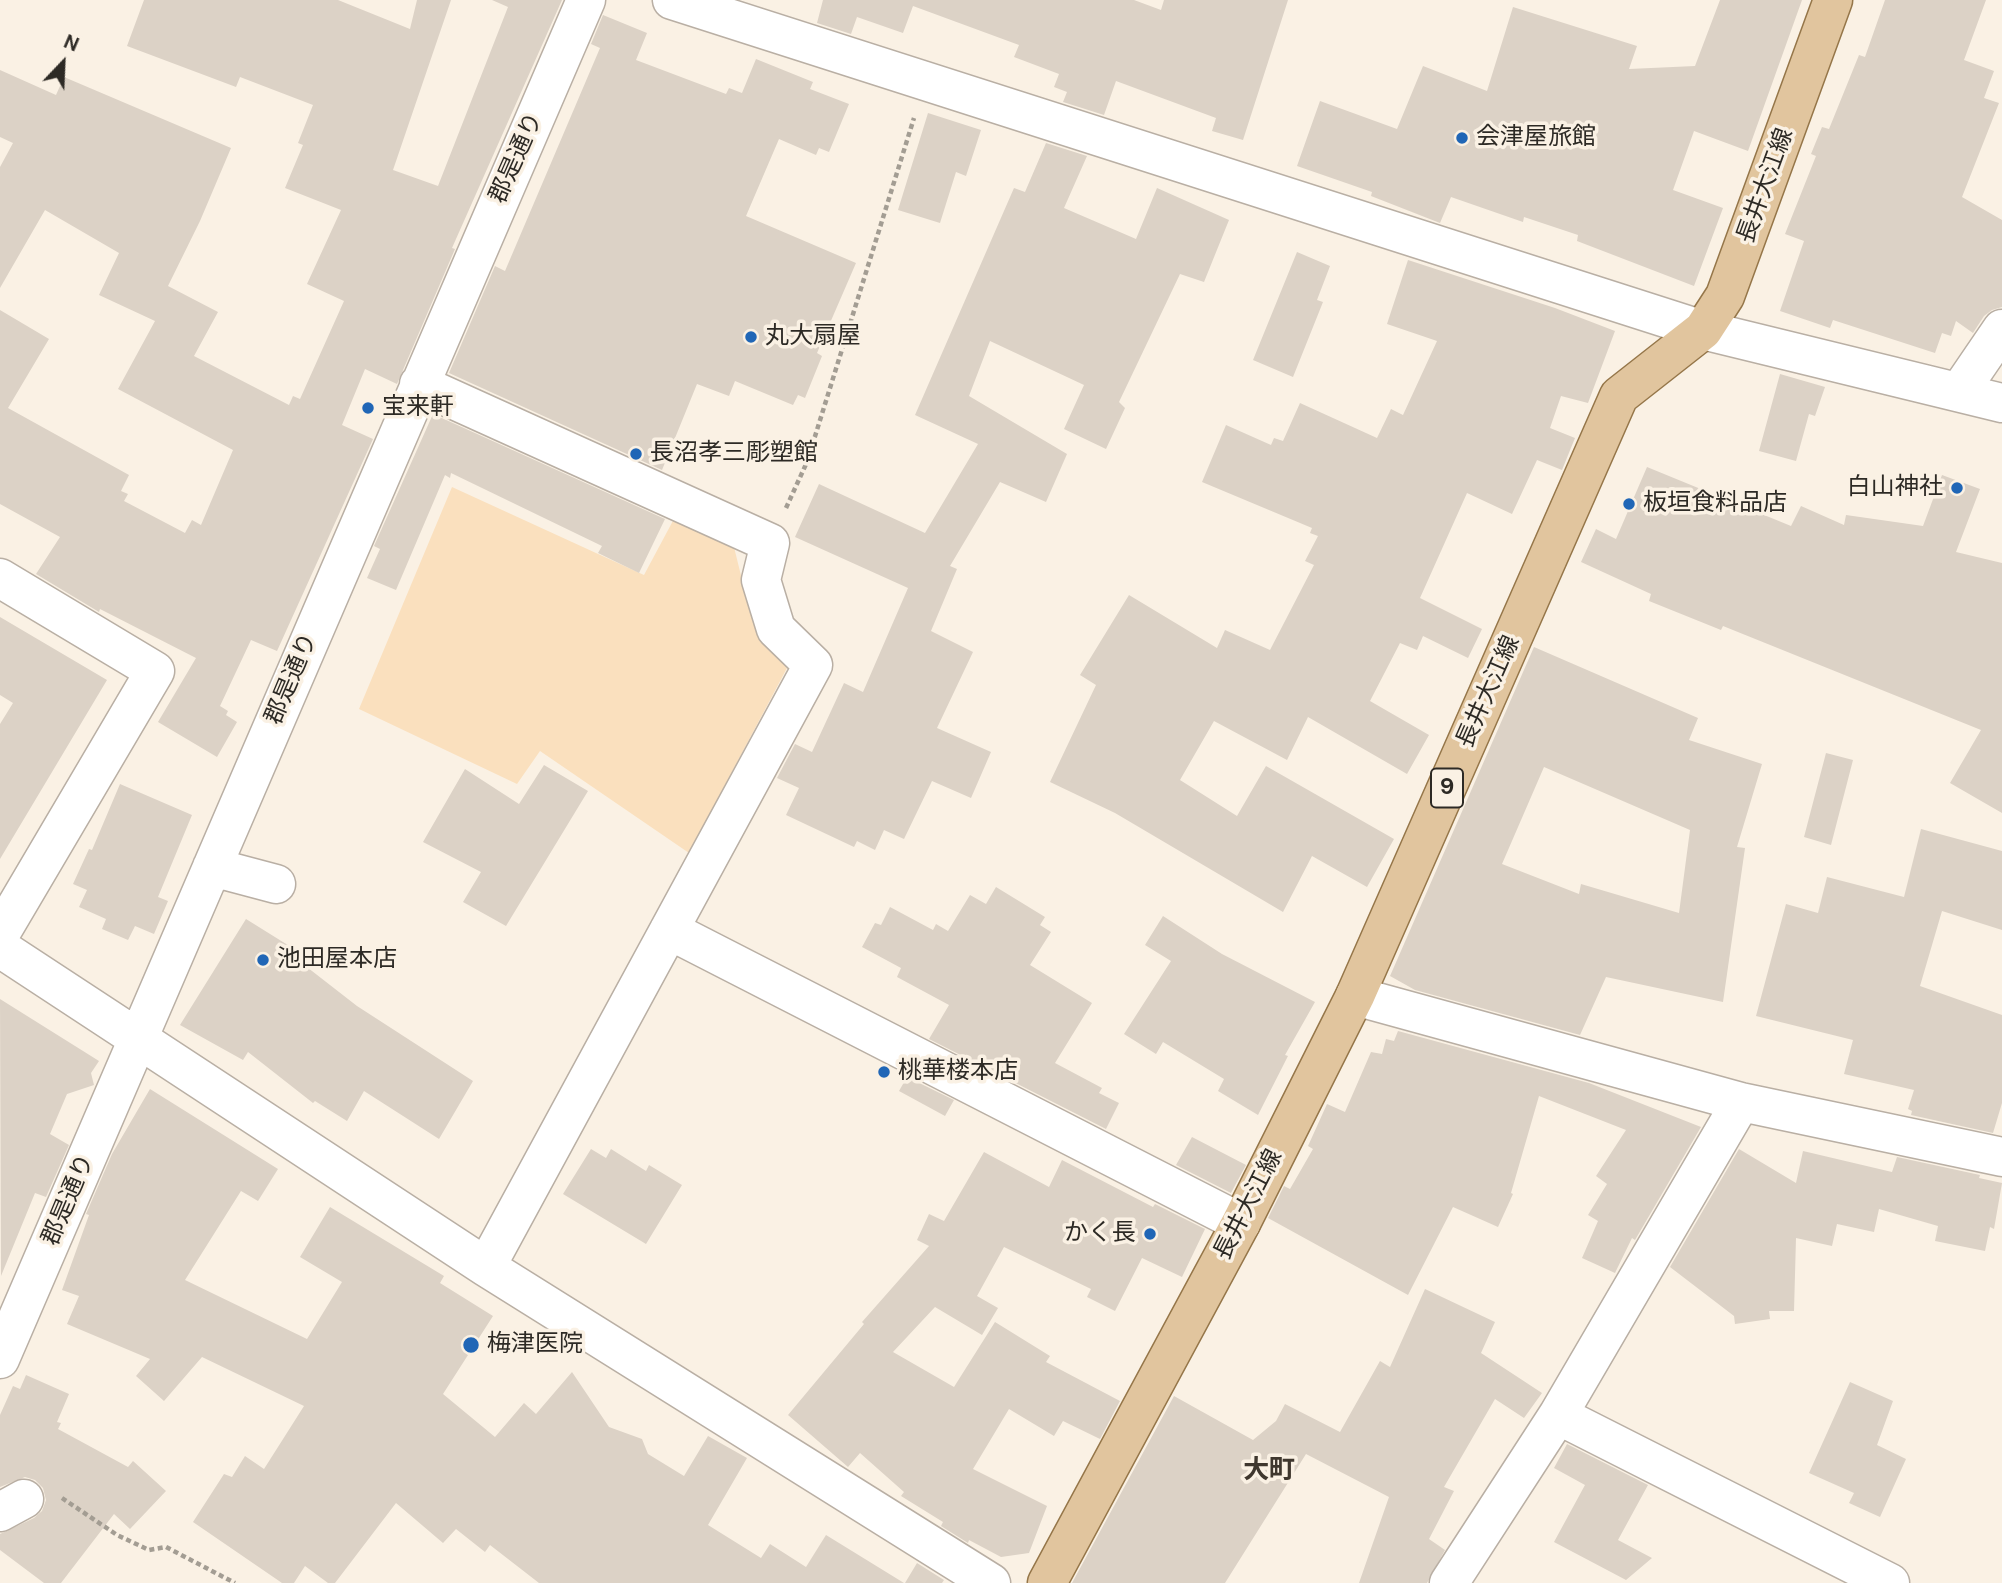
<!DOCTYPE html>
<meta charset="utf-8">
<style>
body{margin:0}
#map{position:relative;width:2002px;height:1583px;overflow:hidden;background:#faf1e4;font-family:"DM Sans",sans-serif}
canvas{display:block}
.north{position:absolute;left:28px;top:28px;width:70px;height:70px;-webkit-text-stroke:5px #faf1e4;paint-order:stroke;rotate:23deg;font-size:19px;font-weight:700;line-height:28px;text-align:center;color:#2d2a25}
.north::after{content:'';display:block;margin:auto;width:24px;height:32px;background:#2d2a25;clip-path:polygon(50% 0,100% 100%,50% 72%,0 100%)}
</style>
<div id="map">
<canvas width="2002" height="1583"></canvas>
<div class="north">N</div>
</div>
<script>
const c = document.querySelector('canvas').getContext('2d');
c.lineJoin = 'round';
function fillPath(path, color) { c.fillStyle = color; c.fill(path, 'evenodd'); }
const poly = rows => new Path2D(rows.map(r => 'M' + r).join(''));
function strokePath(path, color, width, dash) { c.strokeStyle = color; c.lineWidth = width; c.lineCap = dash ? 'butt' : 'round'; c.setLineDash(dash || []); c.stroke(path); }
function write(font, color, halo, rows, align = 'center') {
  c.font = font + ' "DM Sans","Noto Sans JP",sans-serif'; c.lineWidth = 7; c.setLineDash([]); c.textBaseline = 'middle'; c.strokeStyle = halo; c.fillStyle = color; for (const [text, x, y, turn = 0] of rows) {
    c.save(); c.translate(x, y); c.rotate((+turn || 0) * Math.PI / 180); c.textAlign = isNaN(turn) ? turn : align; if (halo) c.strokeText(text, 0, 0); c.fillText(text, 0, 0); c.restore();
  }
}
fillPath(poly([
 [452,487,644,575,675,517,733,543,750,612,787,668,689,853,540,751,517,784,359,709]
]), '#fae0be');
fillPath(poly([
 [144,0,338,0,410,29,417,0,451,0,393,170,438,186,508,7,492,0,562,0,452,248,455,249,397,384,365,369,342,425,373,439,277,651,251,640,220,706,228,711,226,715,237,722,217,757,158,722,196,658,100,609,99,612,36,574,60,537,0,504,0,310,49,339,8,408,129,475,121,491,128,494,124,501,185,533,192,520,201,525,233,450,118,389,155,321,99,295,119,253,45,210,0,288,0,167,13,143,0,137,0,70,56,95,64,77,231,148,200,221,168,286,218,312,194,356,289,405,293,396,300,399,344,301,307,284,341,210,285,188,303,145,298,143,313,105,240,77,236,87,127,46],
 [823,0,1134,0,1161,10,1164,0,1288,0,1243,140,1212,131,1216,118,1116,81,1104,115,1063,102,1067,92,1054,87,1059,74,1014,57,1019,45,913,6,903,33,857,17,851,34,817,23],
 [1720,0,1802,0,1748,151,1694,131,1673,190,1723,208,1694,286,1577,241,1578,235,1524,217,1523,222,1451,197,1440,223,1371,196,1372,192,1297,166,1320,101,1397,129,1423,66,1487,91,1513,7,1637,46,1629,69,1695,66],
 [1885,0,1986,0,1964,60,1994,71,1984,98,1999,103,1962,197,2002,220,2002,307,1992,310,1984,316,1973,333,1956,321,1951,336,1942,333,1935,353,1833,320,1830,328,1780,311,1804,241,1785,234,1816,156,1811,154,1822,127,1829,129,1859,55,1865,57],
 [603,15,647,33,636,60,726,94,729,88,742,93,756,59,813,82,810,89,849,104,829,152,819,148,816,155,779,139,746,216,856,263,817,353,822,356,805,398,798,395,793,405,735,381,729,396,697,384,662,470,449,373,495,266,505,271,600,48,591,44],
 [928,113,981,130,966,176,956,172,940,223,898,210],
 [1046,143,1087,156,1064,208,1136,239,1157,188,1229,220,1204,282,1180,274,1119,402,1125,408,1106,449,1064,429,1084,385,990,341,969,396,1067,454,1046,502,1000,482,950,566,957,569,931,631,973,652,937,728,991,752,971,798,932,781,904,839,884,830,875,850,857,841,854,847,786,815,799,788,777,778,795,744,812,752,844,683,863,692,908,588,795,537,819,484,925,533,978,444,915,415,1014,188,1025,192],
 [1297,252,1330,266,1317,300,1323,302,1293,377,1253,360],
 [1408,260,1555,308,1615,331,1588,403,1561,396,1550,428,1575,438,1562,470,1537,460,1512,514,1467,493,1420,598,1482,629,1468,658,1423,636,1417,650,1400,643,1370,701,1429,735,1407,774,1308,717,1287,760,1214,721,1180,780,1237,816,1266,766,1394,839,1367,887,1312,856,1283,912,1115,813,1050,782,1096,685,1080,675,1129,595,1217,648,1225,630,1270,650,1314,565,1305,561,1318,536,1310,533,1312,528,1202,482,1226,425,1271,445,1274,438,1283,441,1300,403,1377,438,1391,409,1403,415,1437,341,1387,324],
 [1780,374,1825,387,1815,416,1809,414,1796,461,1759,451],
 [433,414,665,519,639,573,598,553,602,546,451,473,450,478,445,475,396,590,367,578,380,549,374,546],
 [1647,467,1791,526,1801,506,1844,525,1846,515,1923,526,1942,475,1980,489,1956,552,2002,563,2002,813,1950,783,1981,730,1723,626,1721,630,1649,601,1651,594,1581,562,1596,529,1616,539],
 [0,617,107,680,0,859,0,724,13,703,0,695],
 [1534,647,1698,718,1689,740,1762,764,1737,847,1745,848,1723,1002,1606,977,1580,1035,1415,990,1390,976],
 [1544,767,1690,830,1679,913,1581,884,1579,894,1502,864],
 [1826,753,1853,760,1831,845,1804,837],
 [544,765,588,791,506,926,463,902,481,872,423,842,465,769,519,804],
 [120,784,192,815,158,897,168,901,154,934,135,926,128,940,102,929,106,919,79,907,87,890,73,884,89,849,92,850],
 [1921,829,2002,851,2002,930,1942,911,1920,986,2002,1015,2002,1103,1993,1133,1911,1115,1912,1111,1908,1109,1914,1090,1844,1074,1853,1040,1756,1016,1786,904,1818,913,1827,877,1904,897],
 [996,887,1045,917,1040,925,1051,932,1030,965,1092,1003,1055,1063,1102,1088,1099,1093,1119,1103,1106,1129,929,1039,949,1005,897,977,901,968,862,947,875,923,881,925,890,907,933,930,936,924,948,931,970,895,986,904],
 [1163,916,1222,954,1315,1002,1285,1055,1288,1056,1258,1115,1218,1091,1224,1079,1163,1042,1156,1054,1124,1034,1171,961,1145,945],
 [246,919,307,957,303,964,357,1006,473,1081,439,1139,364,1091,347,1121,315,1101,313,1103,248,1052,243,1060,180,1025],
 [0,999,99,1061,91,1073,94,1085,67,1094,50,1134,69,1145,46,1197,35,1193,1,1276],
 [1398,1031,1589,1083,1701,1127,1635,1240,1632,1238,1615,1273,1582,1258,1598,1221,1588,1215,1607,1184,1596,1176,1626,1130,1539,1096,1511,1193,1513,1194,1498,1227,1453,1207,1408,1295,1268,1218,1284,1186,1290,1189,1313,1149,1308,1146,1327,1104,1345,1112,1371,1052,1382,1054,1386,1039,1394,1041],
 [907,1077,954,1100,945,1116,899,1091],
 [150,1089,278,1169,258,1201,241,1191,185,1280,307,1339,342,1282,300,1257,330,1207,444,1276,440,1283,493,1316,443,1394,495,1437,524,1403,536,1414,572,1372,609,1427,642,1439,648,1454,684,1476,708,1436,747,1458,708,1525,761,1558,770,1544,806,1567,826,1535,904,1583,539,1583,490,1545,485,1552,456,1529,443,1543,396,1503,335,1583,328,1583,305,1566,294,1583,282,1583,193,1522,224,1474,232,1477,245,1456,264,1469,304,1406,202,1357,164,1401,136,1376,150,1359,67,1324,79,1296,62,1290,89,1215,86,1214,112,1154],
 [1192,1137,1246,1165,1231,1193,1176,1165],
 [591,1149,606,1158,611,1149,646,1171,649,1165,682,1185,646,1244,563,1194],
 [1739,1149,1796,1183,1803,1151,1892,1172,1897,1157,1980,1175,1979,1178,2002,1183,1994,1229,1990,1227,1985,1251,1935,1241,1938,1226,1879,1209,1874,1232,1837,1224,1832,1246,1796,1238,1794,1311,1769,1311,1770,1319,1735,1324,1734,1316,1670,1267],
 [984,1152,1049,1187,1062,1160,1153,1207,1155,1204,1205,1229,1182,1277,1142,1258,1115,1311,1087,1297,1091,1289,1004,1247,977,1296,998,1308,982,1335,935,1307,893,1352,954,1387,995,1322,1050,1356,1046,1362,1120,1401,1100,1439,1063,1421,1054,1436,1009,1409,973,1469,1047,1506,1029,1553,1001,1557,969,1540,968,1543,941,1526,943,1522,901,1496,904,1492,860,1453,848,1467,788,1415,864,1324,862,1322,929,1246,917,1240,929,1214,944,1221],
 [1425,1289,1495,1322,1481,1353,1542,1393,1524,1418,1495,1399,1444,1487,1454,1491,1429,1539,1445,1550,1427,1583,1359,1583,1389,1497,1306,1454,1225,1583,1072,1583,1174,1396,1253,1440,1276,1421,1285,1404,1340,1432,1380,1361,1390,1367],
 [26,1375,69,1394,57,1422,61,1423,58,1429,128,1467,133,1461,166,1491,130,1529,114,1514,61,1583,44,1583,0,1550,0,1534,34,1518,42,1511,46,1500,43,1488,35,1480,25,1477,0,1487,0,1415,13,1386,20,1389],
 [1850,1382,1893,1401,1877,1445,1906,1459,1880,1517,1849,1503,1854,1493,1809,1473],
 [1567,1444,1648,1485,1618,1540,1652,1558,1626,1580,1554,1542,1585,1485,1554,1468],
 [917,1563,944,1580,942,1583,905,1583]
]), '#dcd2c6');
const minor = poly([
 [672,0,1703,330,2002,403],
 [419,384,770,543,761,580,776,629,813,665,486,1267],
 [1959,392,2002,329],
 [0,578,155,671,0,934],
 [212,867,276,884],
 [669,930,1241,1223],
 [0,948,486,1267,991,1583],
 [1355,996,1741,1102,2002,1157],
 [0,1359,586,0],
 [1558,1415,1890,1583],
 [0,1512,24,1499],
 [1449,1583,1558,1415,1741,1102]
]);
const major = poly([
 [1047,1583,1241,1223,1355,996,1619,396,1703,330,1725,296,1833,0]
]);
strokePath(minor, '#b9afa4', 41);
strokePath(major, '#957649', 41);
strokePath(poly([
 [786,508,807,462,914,118],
 [62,1498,117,1535,149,1550,166,1547,235,1583]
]), '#a39d93', 4.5, [5, 3.5]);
strokePath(minor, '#fff', 38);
strokePath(major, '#e1c59e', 38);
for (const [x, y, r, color] of [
 [1462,138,7,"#2066b6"],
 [751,337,7,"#2066b6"],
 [368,408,7,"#2066b6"],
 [636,454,7,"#2066b6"],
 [1957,488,7,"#2066b6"],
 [1629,504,7,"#2066b6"],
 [263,960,7,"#2066b6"],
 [884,1072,7,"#2066b6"],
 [1150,1234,7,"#2066b6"],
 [471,1345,9,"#2066b6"]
]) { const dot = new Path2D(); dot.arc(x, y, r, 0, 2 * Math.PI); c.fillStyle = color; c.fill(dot); strokePath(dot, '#faf1e4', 2.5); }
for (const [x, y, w] of [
 [1447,788,32]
]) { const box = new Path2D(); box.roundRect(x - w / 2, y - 19.5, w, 39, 5); c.fillStyle = '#faf1e4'; c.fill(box); strokePath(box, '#2d2a25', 2); }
write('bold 23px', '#2d2a25', null, [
 ["9",1447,788]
]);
write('24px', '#2d2a25', '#faf1e4', [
 ["会津屋旅館",1476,138],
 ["丸大扇屋",765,337],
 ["宝来軒",382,408],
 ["長沼孝三彫塑館",650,454],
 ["白山神社",1943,488,"right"],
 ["板垣食料品店",1643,504],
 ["池田屋本店",277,960],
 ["桃華楼本店",898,1072],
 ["かく長",1136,1234,"right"],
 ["梅津医院",487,1345]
], 'left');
write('24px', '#2d2a25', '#faf1e4', [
 ["郡是通り",517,158,-66],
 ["長井大江線",1766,186,-70],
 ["郡是通り",292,679,-67],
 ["長井大江線",1489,692,-66],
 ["郡是通り",69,1200,-67],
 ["長井大江線",1249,1205,-63]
]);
write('bold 26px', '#3f372e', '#faf1e4', [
 ["大町",1269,1471]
]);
</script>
